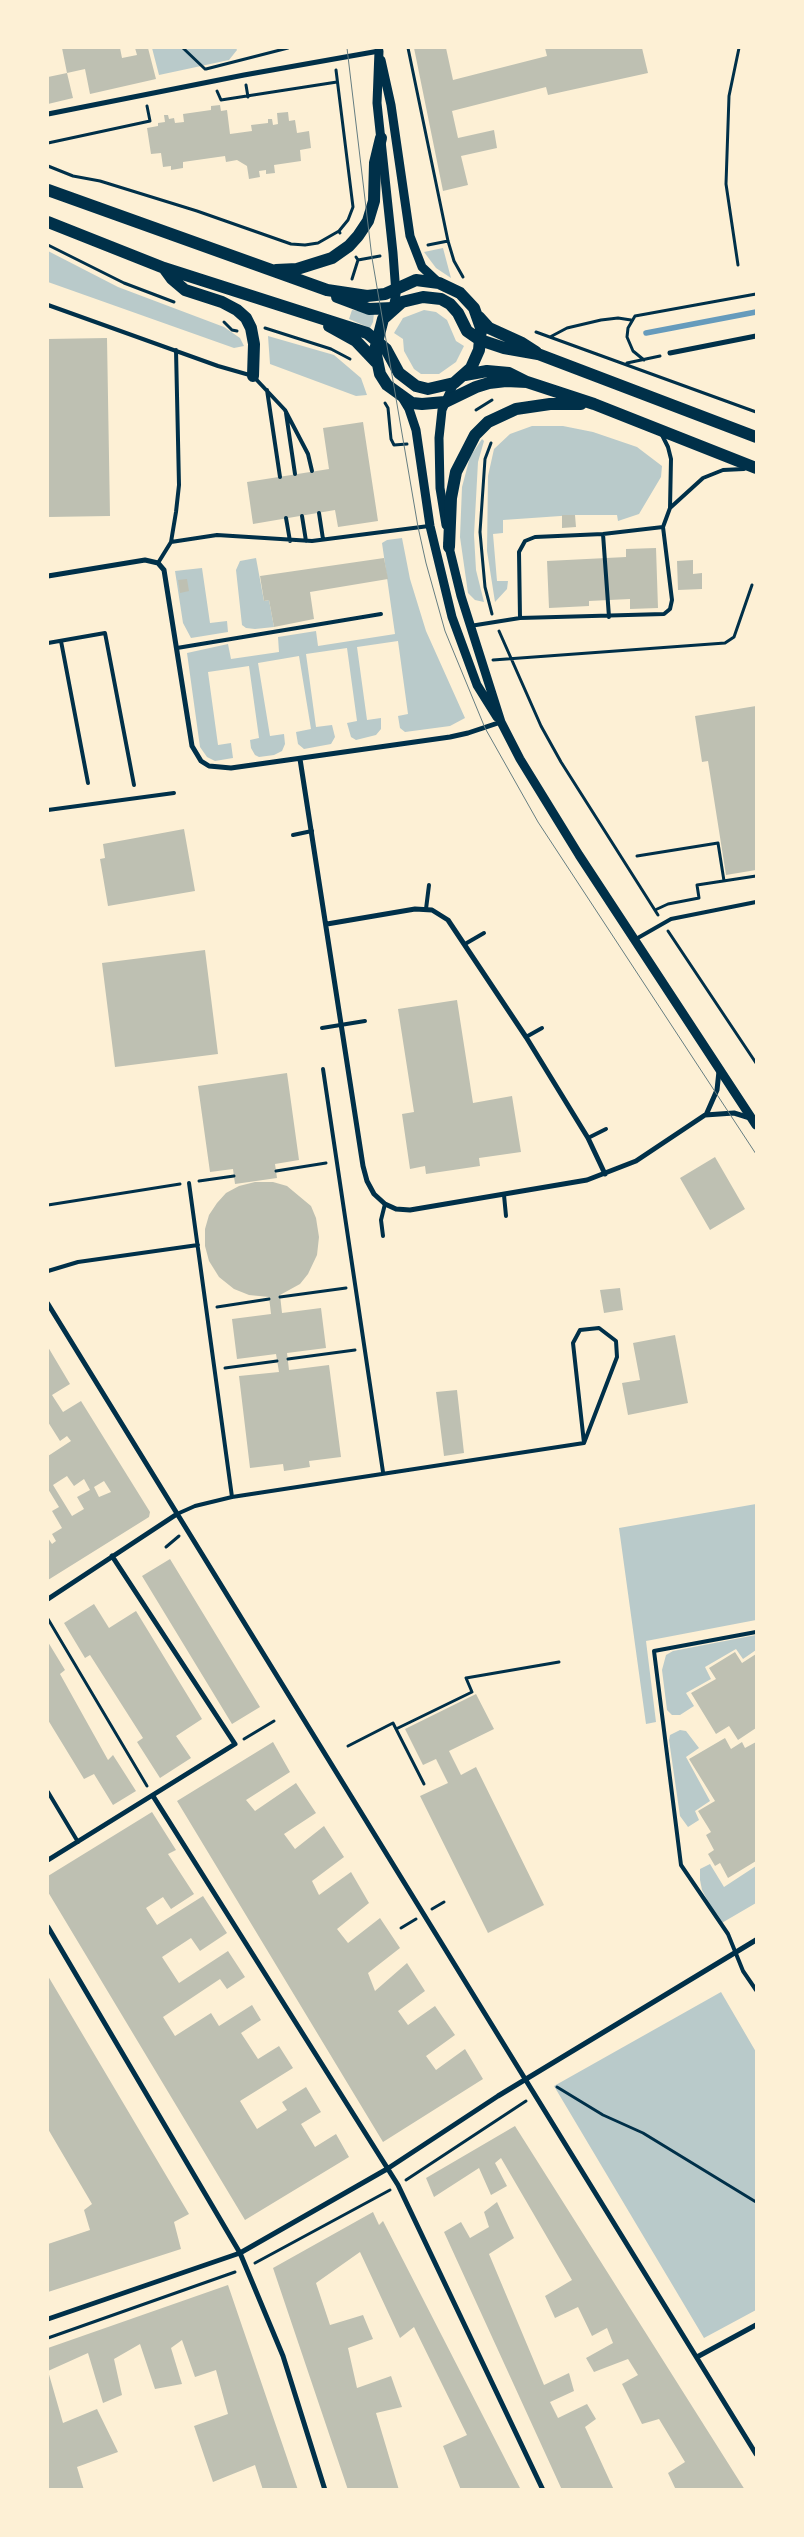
<!DOCTYPE html>
<style>
body{margin:0}
#map{position:relative;width:804px;height:2537px;overflow:hidden;background:#fdf0d5;font-family:"PT Sans",sans-serif}
canvas{display:block}
.frame{position:absolute;inset:0;border:49px solid #fdf0d5;pointer-events:none}
</style>
<div id="map">
<canvas width="804" height="2537"></canvas>
<div class="frame"></div>
</div>
<script>
const c = document.querySelector('canvas').getContext('2d');
c.lineJoin = 'round';
function fillPath(path, color) { c.fillStyle = color; c.fill(path, 'evenodd'); }
const poly = rows => new Path2D(rows.map(r => 'M' + r).join(''));
function strokePath(path, color, width, dash) { c.strokeStyle = color; c.lineWidth = width; c.lineCap = dash ? 'butt' : 'round'; c.setLineDash(dash || []); c.stroke(path); }
fillPath(poly([
 [152,48,236,48,237,50,229,60,159,75],
 [443,248,451,278,436,268,424,252],
 [48,251,118,287,224,327,240,338,244,346,234,348,48,282],
 [352,310,374,313,373,322,370,328,349,319],
 [424,310,436,312,447,320,456,341,464,346,456,362,439,374,421,374,414,369,404,351,403,339,394,333,403,318],
 [268,336,334,355,361,378,367,395,356,396,270,364],
 [532,426,563,426,593,432,637,447,662,466,661,477,639,514,618,521,617,515,575,515,503,520,503,533,493,534,497,581,508,581,507,589,495,602,487,551,488,476,494,449,510,434],
 [482,439,484,441,478,462,474,535,476,570,484,602,475,600,468,593,460,537,462,487,470,457],
 [402,538,410,579,426,631,465,718,450,726,405,732,400,728,398,716,408,714,398,641,357,647,367,720,381,718,381,729,376,735,356,740,351,737,347,723,357,721,347,648,306,654,316,727,332,725,335,737,331,744,304,749,298,744,296,732,311,729,299,656,258,663,270,736,284,734,285,744,282,751,274,755,259,757,255,755,251,748,250,740,259,738,249,666,208,672,218,745,231,743,233,758,215,761,207,757,200,747,187,653,228,644,231,659,279,652,278,637,316,631,318,646,395,634,382,543,387,540],
 [256,558,264,601,269,600,274,627,255,629,246,628,242,625,236,570,240,561],
 [202,568,210,623,227,621,228,632,191,638,183,623,175,571],
 [756,1504,756,1620,646,1641,656,1722,646,1724,619,1528],
 [756,1635,756,1650,743,1659,736,1649,705,1667,711,1679,686,1693,694,1706,680,1715,672,1715,667,1710,662,1670,666,1655,673,1651],
 [680,1730,686,1731,699,1748,686,1757,710,1801,695,1811,699,1820,688,1827,680,1816,669,1740,670,1735],
 [710,1864,724,1887,756,1866,756,1903,720,1924,702,1890,700,1880,700,1869],
 [721,1992,756,2052,756,2310,704,2338,554,2086]
]), '#b9caca');
strokePath(poly([
 [646,333,756,312]
]), '#669bbc', 5.5);
fillPath(poly([
 [62,48,120,48,122,58,137,55,135,48,148,48,156,79,90,94,85,69,67,73],
 [414,48,446,48,453,80,547,56,545,48,642,48,648,73,548,95,546,87,452,111,458,138,494,130,497,148,461,156,468,185,443,191],
 [67,73,73,98,48,104,48,77],
 [220,105,221,111,227,110,230,134,252,131,251,125,268,123,268,119,272,119,273,125,278,124,277,113,288,112,289,121,295,120,297,133,309,131,311,148,300,150,301,161,274,165,275,173,266,174,266,170,259,171,260,177,249,179,247,166,237,160,226,162,225,156,183,162,183,168,171,170,171,166,163,167,161,153,151,154,147,128,158,126,158,123,165,122,164,115,168,115,169,119,174,118,175,123,184,122,183,114,211,110,211,106],
 [107,338,110,516,48,517,48,339],
 [363,422,378,521,338,527,335,510,253,524,247,482,329,469,323,428],
 [562,515,575,515,576,527,562,528],
 [656,548,658,608,630,609,630,599,589,601,589,606,549,608,547,561,626,557,626,549],
 [384,558,388,579,310,592,314,619,274,627,269,600,264,601,260,576],
 [693,560,693,574,702,573,702,589,678,590,677,561],
 [187,579,189,591,180,593,178,580],
 [756,706,756,870,726,875,708,761,702,762,695,716],
 [184,829,195,891,108,906,100,859,105,858,103,844],
 [205,950,218,1054,115,1067,102,963],
 [457,1000,473,1103,512,1096,521,1152,479,1158,480,1166,426,1174,425,1166,410,1169,402,1114,414,1112,398,1009],
 [287,1073,299,1160,275,1164,277,1178,235,1184,233,1169,210,1172,198,1086],
 [715,1157,745,1209,710,1230,680,1178],
 [255,1182,273,1182,287,1186,311,1206,316,1218,319,1237,317,1255,308,1274,300,1284,280,1295,282,1313,321,1308,326,1348,287,1353,289,1370,329,1365,341,1457,309,1461,310,1467,284,1471,283,1464,250,1468,239,1376,279,1372,276,1354,237,1359,232,1319,271,1314,269,1297,249,1295,234,1289,219,1277,209,1261,205,1246,205,1229,209,1215,217,1203,226,1193,239,1186],
 [620,1288,623,1310,604,1313,600,1290],
 [675,1335,688,1403,628,1415,622,1383,640,1380,633,1343],
 [48,1347,70,1384,52,1395,63,1412,81,1401,150,1512,149,1517,48,1580,48,1538,52,1544,56,1541,52,1534,62,1528,52,1511,59,1507,48,1489,48,1456,71,1441,67,1436,60,1441,48,1422],
 [67,1476,74,1486,84,1479,90,1490,77,1497,84,1509,72,1516,53,1485],
 [104,1481,111,1492,99,1497,94,1487],
 [457,1390,464,1453,444,1456,436,1392],
 [170,1559,260,1707,232,1724,142,1576],
 [94,1604,109,1628,136,1611,202,1719,176,1736,191,1758,160,1778,137,1742,143,1738,90,1655,85,1658,64,1623],
 [48,1642,65,1670,60,1674,108,1760,113,1755,136,1791,113,1805,94,1774,84,1779,48,1720],
 [735,1652,742,1663,756,1654,756,1728,738,1740,729,1726,716,1734,691,1693,716,1679,709,1668],
 [476,1694,494,1729,449,1751,461,1775,476,1767,544,1905,488,1933,420,1796,448,1783,436,1759,423,1765,405,1729],
 [725,1738,731,1749,742,1742,745,1748,756,1742,756,1861,728,1878,720,1863,715,1866,708,1854,714,1850,706,1835,711,1832,698,1811,715,1801,689,1759],
 [273,1742,290,1772,246,1800,255,1811,296,1783,316,1813,284,1834,295,1849,324,1826,344,1857,312,1881,319,1895,351,1872,369,1903,337,1929,348,1943,380,1918,400,1948,368,1973,375,1991,407,1963,425,1991,398,2011,408,2025,435,2006,455,2035,426,2056,436,2070,465,2049,483,2079,383,2142,177,1801],
 [152,1812,176,1850,168,1854,194,1894,171,1909,163,1897,146,1908,157,1925,203,1896,227,1933,200,1951,191,1938,162,1957,179,1983,228,1951,245,1977,227,1989,220,1979,163,2017,175,2036,211,2013,219,2026,252,2005,261,2020,241,2033,258,2059,279,2046,293,2068,240,2101,257,2129,287,2110,282,2102,306,2087,321,2112,301,2124,315,2147,336,2134,349,2157,245,2220,48,1892,48,1876],
 [48,1976,189,2214,174,2222,181,2249,48,2292,48,2244,90,2230,84,2210,92,2204,48,2129],
 [515,2126,745,2490,676,2490,668,2473,685,2462,659,2419,642,2424,622,2384,638,2375,628,2359,594,2372,586,2358,613,2343,607,2328,592,2336,578,2307,555,2318,545,2296,572,2280,501,2158,495,2163,507,2186,491,2195,479,2168,434,2197,426,2178],
 [497,2202,514,2238,489,2254,544,2385,569,2373,574,2391,550,2402,558,2418,587,2404,596,2419,585,2427,614,2490,562,2490,444,2232,461,2222,470,2238,489,2227,484,2212],
 [373,2212,379,2225,383,2221,521,2490,461,2490,443,2446,467,2435,414,2327,400,2338,360,2252,316,2283,330,2325,363,2315,373,2339,348,2348,357,2388,391,2376,402,2407,376,2413,399,2490,348,2490,273,2268],
 [228,2285,298,2490,263,2490,255,2465,213,2482,194,2426,228,2414,216,2370,195,2377,182,2340,171,2348,182,2384,155,2389,140,2344,114,2359,122,2395,103,2403,88,2353,48,2371,63,2423,97,2409,118,2452,77,2467,84,2490,48,2490,48,2348]
]), '#bec0b2');
strokePath(poly([
 [183,48,205,69],
 [408,48,448,241,454,261,463,277],
 [206,69,288,48],
 [336,70,353,207,348,220,339,231],
 [246,85,248,97],
 [217,91,221,100,337,82],
 [48,143,150,121,147,106],
 [48,166,73,176,100,181,197,211,291,244,305,245,318,243,339,231,340,233],
 [48,245,124,283,174,302],
 [428,245,448,241],
 [356,257,358,260,380,256],
 [738,265,726,184,729,96,739,48],
 [352,279,358,260],
 [224,322,232,330,237,331],
 [265,328,331,349,350,359],
 [536,332,756,412],
 [550,337,567,328,601,320,618,318,631,320],
 [644,360,633,351,627,337,628,328,635,316,756,294],
 [627,363,660,356],
 [385,403,388,408,391,439,394,445,407,444],
 [476,410,492,400],
 [491,443,485,459,480,532,485,587,492,614],
 [499,631,541,726,561,762,658,915],
 [493,660,725,643,734,637,752,585],
 [637,856,718,843,724,881],
 [655,910,668,904,699,898,697,885,756,876],
 [668,931,756,1063],
 [276,1171,326,1163],
 [199,1181,234,1176],
 [48,1205,180,1184],
 [280,1297,346,1288],
 [217,1307,269,1299],
 [288,1359,355,1350],
 [225,1368,277,1361],
 [166,1547,179,1536],
 [48,1619,147,1786],
 [396,1729,472,1692,466,1678,559,1662],
 [244,1739,274,1721],
 [348,1746,393,1723,424,1784],
 [432,1909,444,1902],
 [401,1928,416,1919],
 [557,2087,603,2115,643,2133,756,2202],
 [406,2180,526,2101],
 [255,2263,390,2190],
 [48,2338,235,2272]
]), '#003049', 3);
strokePath(poly([
 [48,305,218,366,253,376,285,410,308,454,312,471],
 [267,390,280,477],
 [286,413,295,474],
 [662,435,668,447,671,459,670,508],
 [319,513,323,539],
 [302,516,306,541],
 [286,518,290,541],
 [603,534,609,617],
 [171,542,217,535,312,541,429,526],
 [158,563,171,542,176,512,179,485,176,350],
 [520,618,519,552,525,541,535,537,603,534,663,527],
 [470,626,520,618,664,614,670,609,672,600,663,527,670,508,703,478,723,470,744,469],
 [61,641,88,783],
 [48,643,105,633,134,785],
 [177,648,381,614],
 [48,810,174,793],
 [293,835,312,831],
 [426,909,429,885],
 [636,939,671,919,756,902],
 [465,944,484,933],
 [322,1028,365,1021],
 [526,1037,542,1028],
 [323,1069,383,1472],
 [588,1138,606,1129],
 [189,1183,232,1497],
 [504,1195,506,1216],
 [383,1236,381,1220,385,1204],
 [48,1271,78,1262,198,1245],
 [177,1514,195,1506,232,1497,584,1443,573,1343,580,1330,599,1328,616,1341,617,1357,584,1443],
 [756,1632,654,1651,681,1865,728,1934,743,1971,756,1990],
 [48,1792,78,1842]
]), '#003049', 4);
strokePath(poly([
 [48,114,244,75,379,51],
 [670,353,756,336],
 [48,576,145,560,158,563,164,570,192,746,201,761,209,766,231,768,450,737,468,733,501,722],
 [300,759,363,1166,367,1181,374,1194,385,1204,396,1209,410,1210,587,1180,636,1161,705,1115,734,1113,750,1118],
 [327,924,415,909,432,910,448,920,526,1037,588,1138,605,1174],
 [706,1115,717,1090,719,1071],
 [48,1304,756,2454],
 [48,1599,177,1514],
 [153,1796,398,2185,543,2490],
 [48,1860,235,1744,112,1556],
 [48,1927,240,2253,283,2356,325,2490],
 [48,2319,240,2253,387,2169,498,2096,756,1940],
 [697,2357,756,2325]
]), '#003049', 5);
strokePath(poly([
 [379,51,377,103,393,253,396,294,393,308],
 [381,60,391,105,410,236,422,267,439,283],
 [403,399,409,409,416,430,430,526,452,617,477,685,497,717],
 [446,525,440,488,439,438,442,410,454,383],
 [448,543,461,596,501,722,520,759,579,855,756,1125]
]), '#003049', 9);
strokePath(poly([
 [48,190,327,290,367,296,385,294,416,280,439,283,460,293,474,308,481,328,479,350,471,368,454,383,428,389,416,386,399,373,386,349,367,333,164,268,48,222],
 [164,268,172,279,185,290,222,302,237,310,246,318,251,328,254,344,253,376],
 [276,270,297,269,332,258,349,246,358,236,368,221,374,201,375,163,381,138],
 [337,297,369,309,393,308],
 [479,317,489,328,522,343,536,352],
 [329,326,356,341,376,362],
 [465,375,487,371,509,373,527,382,594,404,756,468],
 [527,382,506,381,489,383,476,387,445,402,422,404,412,403,387,385,380,374,375,350,383,319,402,302,423,297,441,299,450,304,458,313,467,331,480,340,504,348,538,354,756,437],
 [449,547,451,498,456,472,475,435,488,422,516,409,550,404,581,404]
]), '#003049', 12);
strokePath(poly([
 [347,48,372,258,418,527,426,563,445,631,485,728,538,822,756,1154]
]), '#657d81', 1);
</script>
